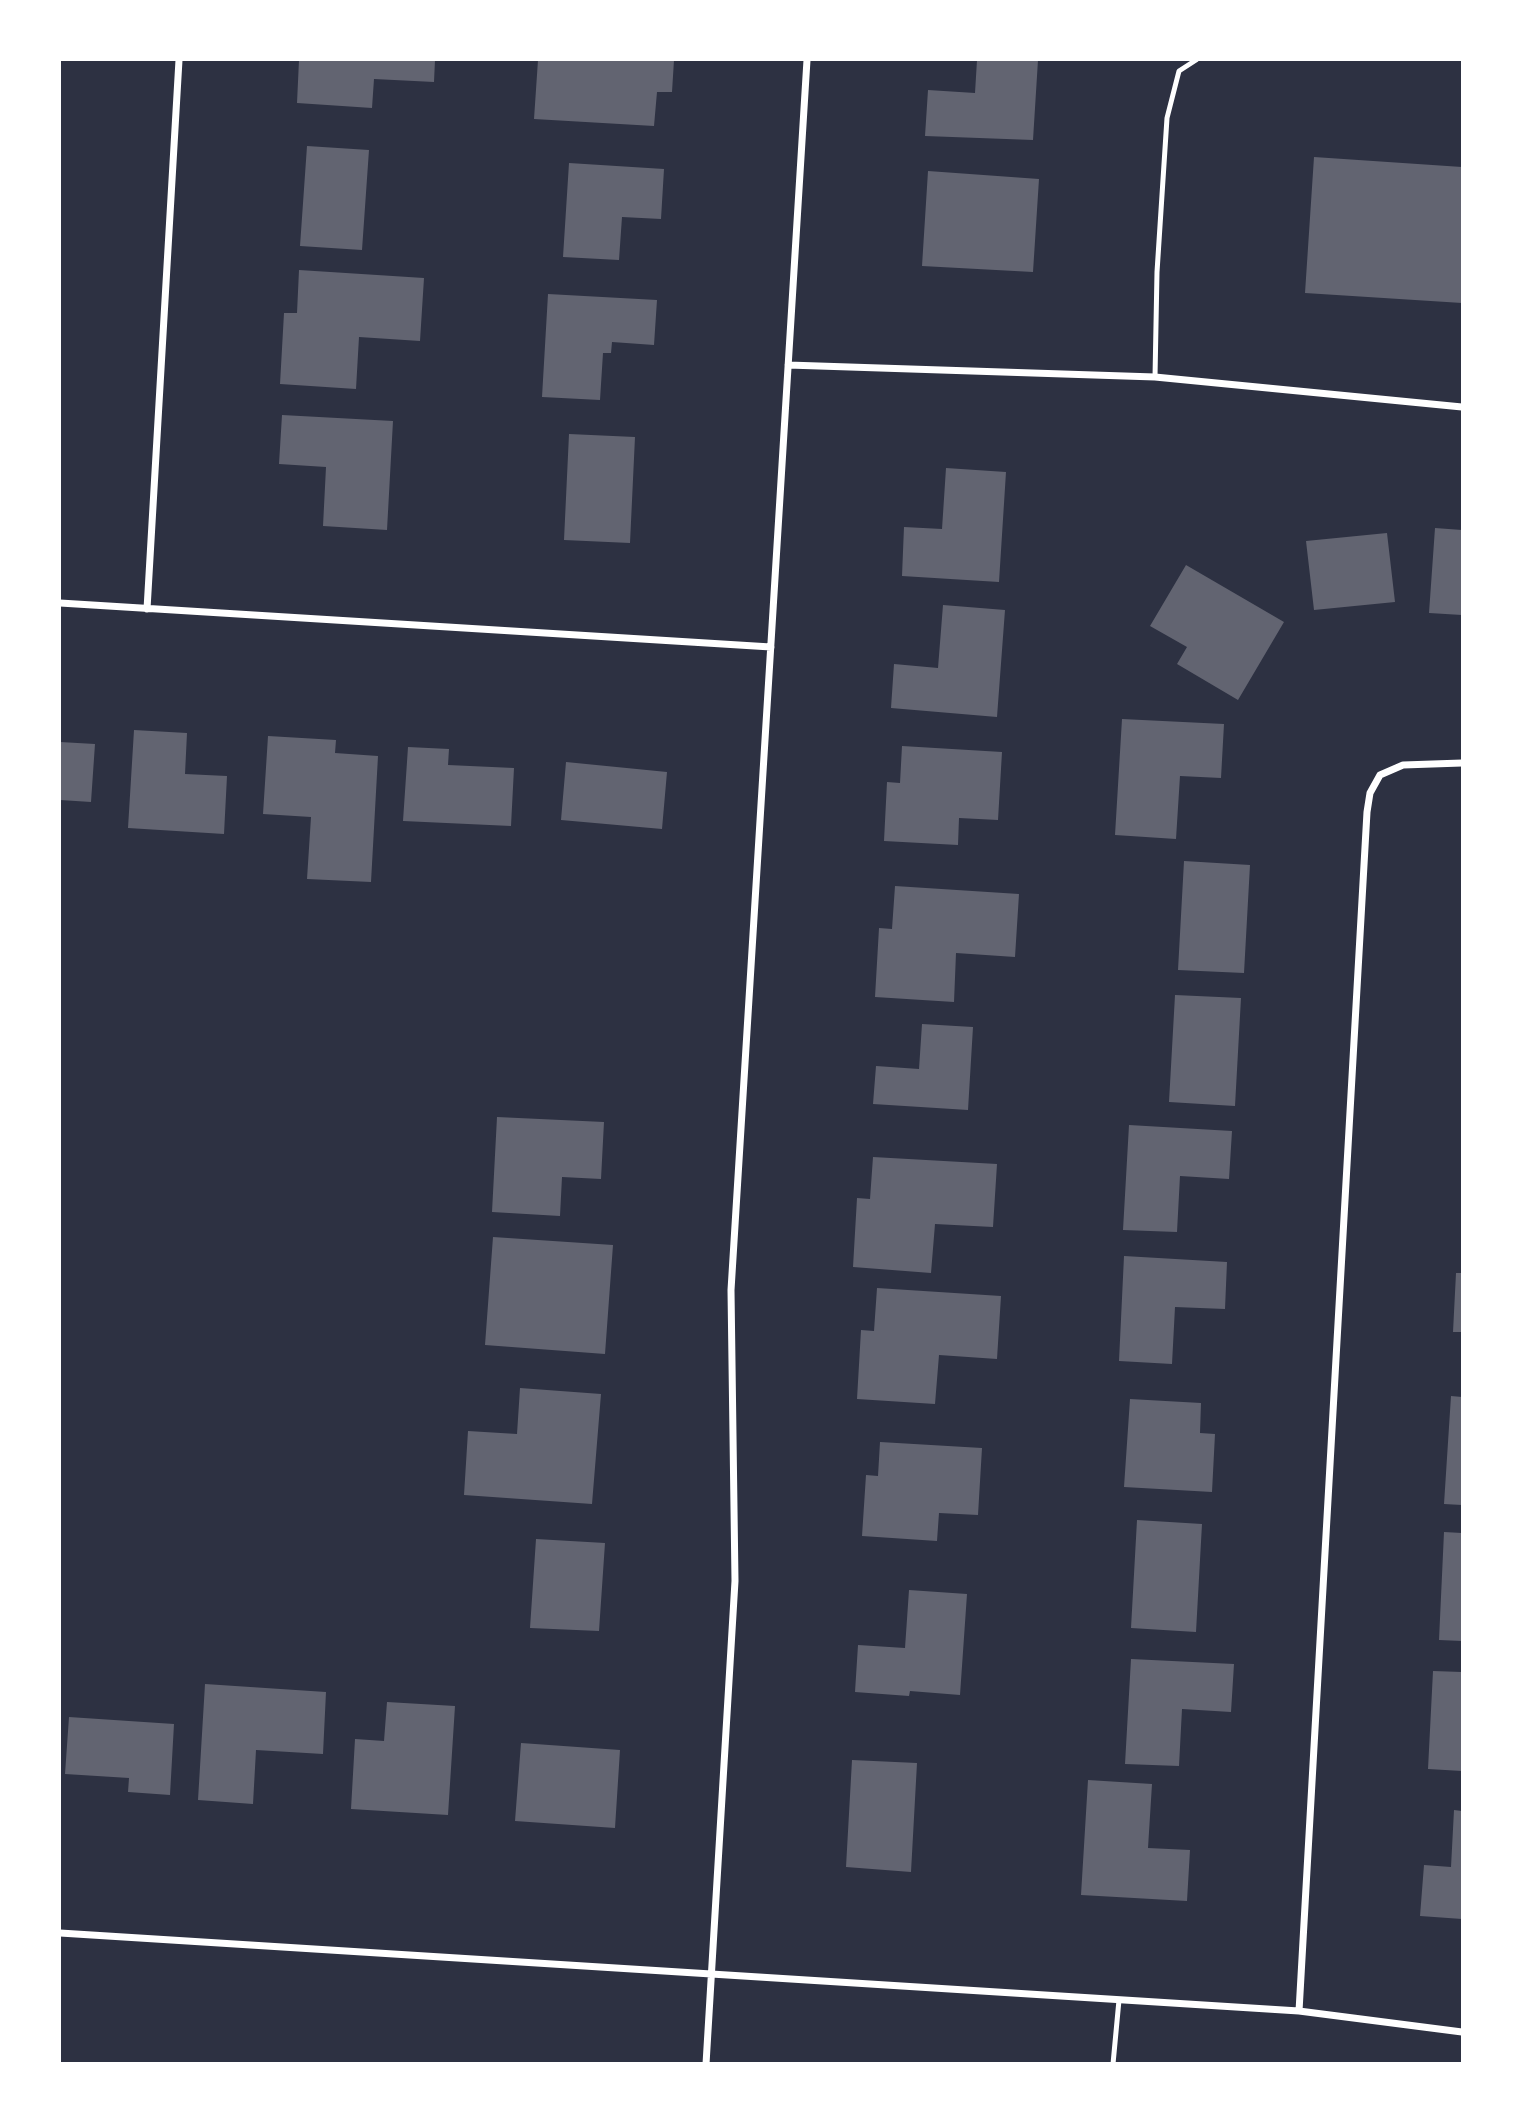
<!DOCTYPE html>
<style>
body{margin:0}
#map{position:relative;width:1522px;height:2123px;overflow:hidden;background:#2d3142;font-family:"Zilla Slab",serif}
canvas{display:block}
.frame{position:absolute;inset:0;border:61px solid #fff;pointer-events:none}
</style>
<div id="map">
<canvas width="1522" height="2123"></canvas>
<div class="frame"></div>
</div>
<script>
const c = document.querySelector('canvas').getContext('2d');
c.lineJoin = 'round';
function fillPath(path, color) { c.fillStyle = color; c.fill(path, 'evenodd'); }
const poly = rows => new Path2D(rows.map(r => 'M' + r).join(''));
function strokePath(path, color, width, dash) { c.strokeStyle = color; c.lineWidth = width; c.lineCap = dash ? 'butt' : 'round'; c.setLineDash(dash || []); c.stroke(path); }
fillPath(poly([
 [299,60,435,60,434,82,374,79,372,108,297,103],
 [538,60,674,60,672,92,657,92,654,126,534,119],
 [977,60,1038,60,1033,140,925,136,928,90,975,93],
 [307,146,369,150,362,250,300,246],
 [1314,157,1462,167,1462,303,1305,293],
 [569,163,664,169,661,219,622,217,619,260,563,257],
 [928,171,1039,179,1033,272,922,266],
 [299,270,424,278,420,341,359,337,356,389,280,384,284,313,297,313],
 [548,294,657,300,654,345,612,342,611,353,603,353,600,400,542,397],
 [282,415,393,421,387,530,323,526,326,467,279,464],
 [569,434,635,437,630,543,564,540],
 [946,468,1006,472,999,582,902,576,904,527,942,529],
 [1435,528,1462,530,1462,615,1429,613],
 [1387,533,1395,602,1314,610,1306,541],
 [1186,565,1284,622,1238,700,1177,664,1187,647,1150,626],
 [943,605,1005,610,997,717,891,708,894,664,938,668],
 [1122,719,1224,724,1221,778,1180,776,1176,839,1115,835],
 [134,730,187,733,185,774,227,776,224,834,128,828],
 [268,736,336,740,335,753,378,756,371,882,307,879,311,817,263,814],
 [60,742,95,744,91,802,60,800],
 [902,746,1002,752,998,820,959,818,958,845,884,841,887,782,900,783],
 [408,747,449,749,448,765,514,768,511,826,403,821],
 [566,762,667,772,662,829,561,820],
 [1184,861,1250,865,1244,973,1178,970],
 [895,886,1019,894,1015,957,956,953,954,1002,875,997,879,928,892,929],
 [1175,995,1241,998,1235,1106,1169,1102],
 [922,1024,973,1027,968,1110,873,1104,876,1066,919,1069],
 [497,1117,604,1122,601,1179,562,1177,560,1216,492,1212],
 [1129,1125,1232,1131,1229,1179,1180,1176,1177,1232,1123,1230],
 [873,1157,997,1164,993,1227,935,1224,931,1273,853,1267,857,1198,870,1199],
 [493,1237,613,1245,605,1354,485,1345],
 [1124,1256,1227,1262,1225,1309,1175,1307,1172,1364,1119,1361],
 [1456,1273,1462,1273,1462,1332,1453,1332],
 [877,1288,1001,1296,997,1359,939,1355,935,1404,857,1399,861,1330,874,1331],
 [520,1388,601,1394,592,1504,464,1495,468,1431,517,1434],
 [1451,1396,1462,1397,1462,1505,1444,1504],
 [1130,1399,1201,1403,1200,1433,1215,1434,1212,1492,1124,1487],
 [880,1442,982,1448,978,1515,939,1513,937,1541,862,1536,866,1475,878,1476],
 [1137,1520,1202,1524,1196,1632,1131,1628],
 [1444,1532,1462,1533,1462,1641,1439,1640],
 [536,1539,605,1543,599,1631,530,1628],
 [909,1590,967,1594,960,1695,910,1691,909,1696,855,1692,858,1645,905,1648],
 [1131,1659,1234,1664,1231,1712,1182,1709,1179,1766,1125,1764],
 [1433,1671,1462,1672,1462,1771,1428,1769],
 [205,1684,326,1692,323,1754,256,1750,253,1804,198,1800],
 [387,1702,455,1706,448,1815,351,1809,355,1739,384,1741],
 [69,1717,174,1724,170,1795,128,1792,129,1778,65,1774],
 [521,1743,620,1750,615,1828,515,1821],
 [852,1760,917,1763,911,1872,846,1867],
 [1088,1780,1152,1784,1148,1848,1190,1850,1187,1901,1081,1895],
 [1454,1810,1462,1811,1462,1919,1420,1916,1424,1865,1451,1867]
]), '#626471');
strokePath(poly([
 [1155,377,1157,272,1167,118,1179,71,1196,60],
 [1113,2064,1119,2000]
]), '#fff', 5);
strokePath(poly([
 [788,365,1155,377,1462,407],
 [60,603,771,647],
 [147,609,179,60],
 [60,1933,1299,2011,1462,2032],
 [1299,2011,1367,812,1370,793,1380,775,1403,765,1462,763],
 [706,2064,735,1581,731,1290,807,60]
]), '#fff', 7);
</script>
